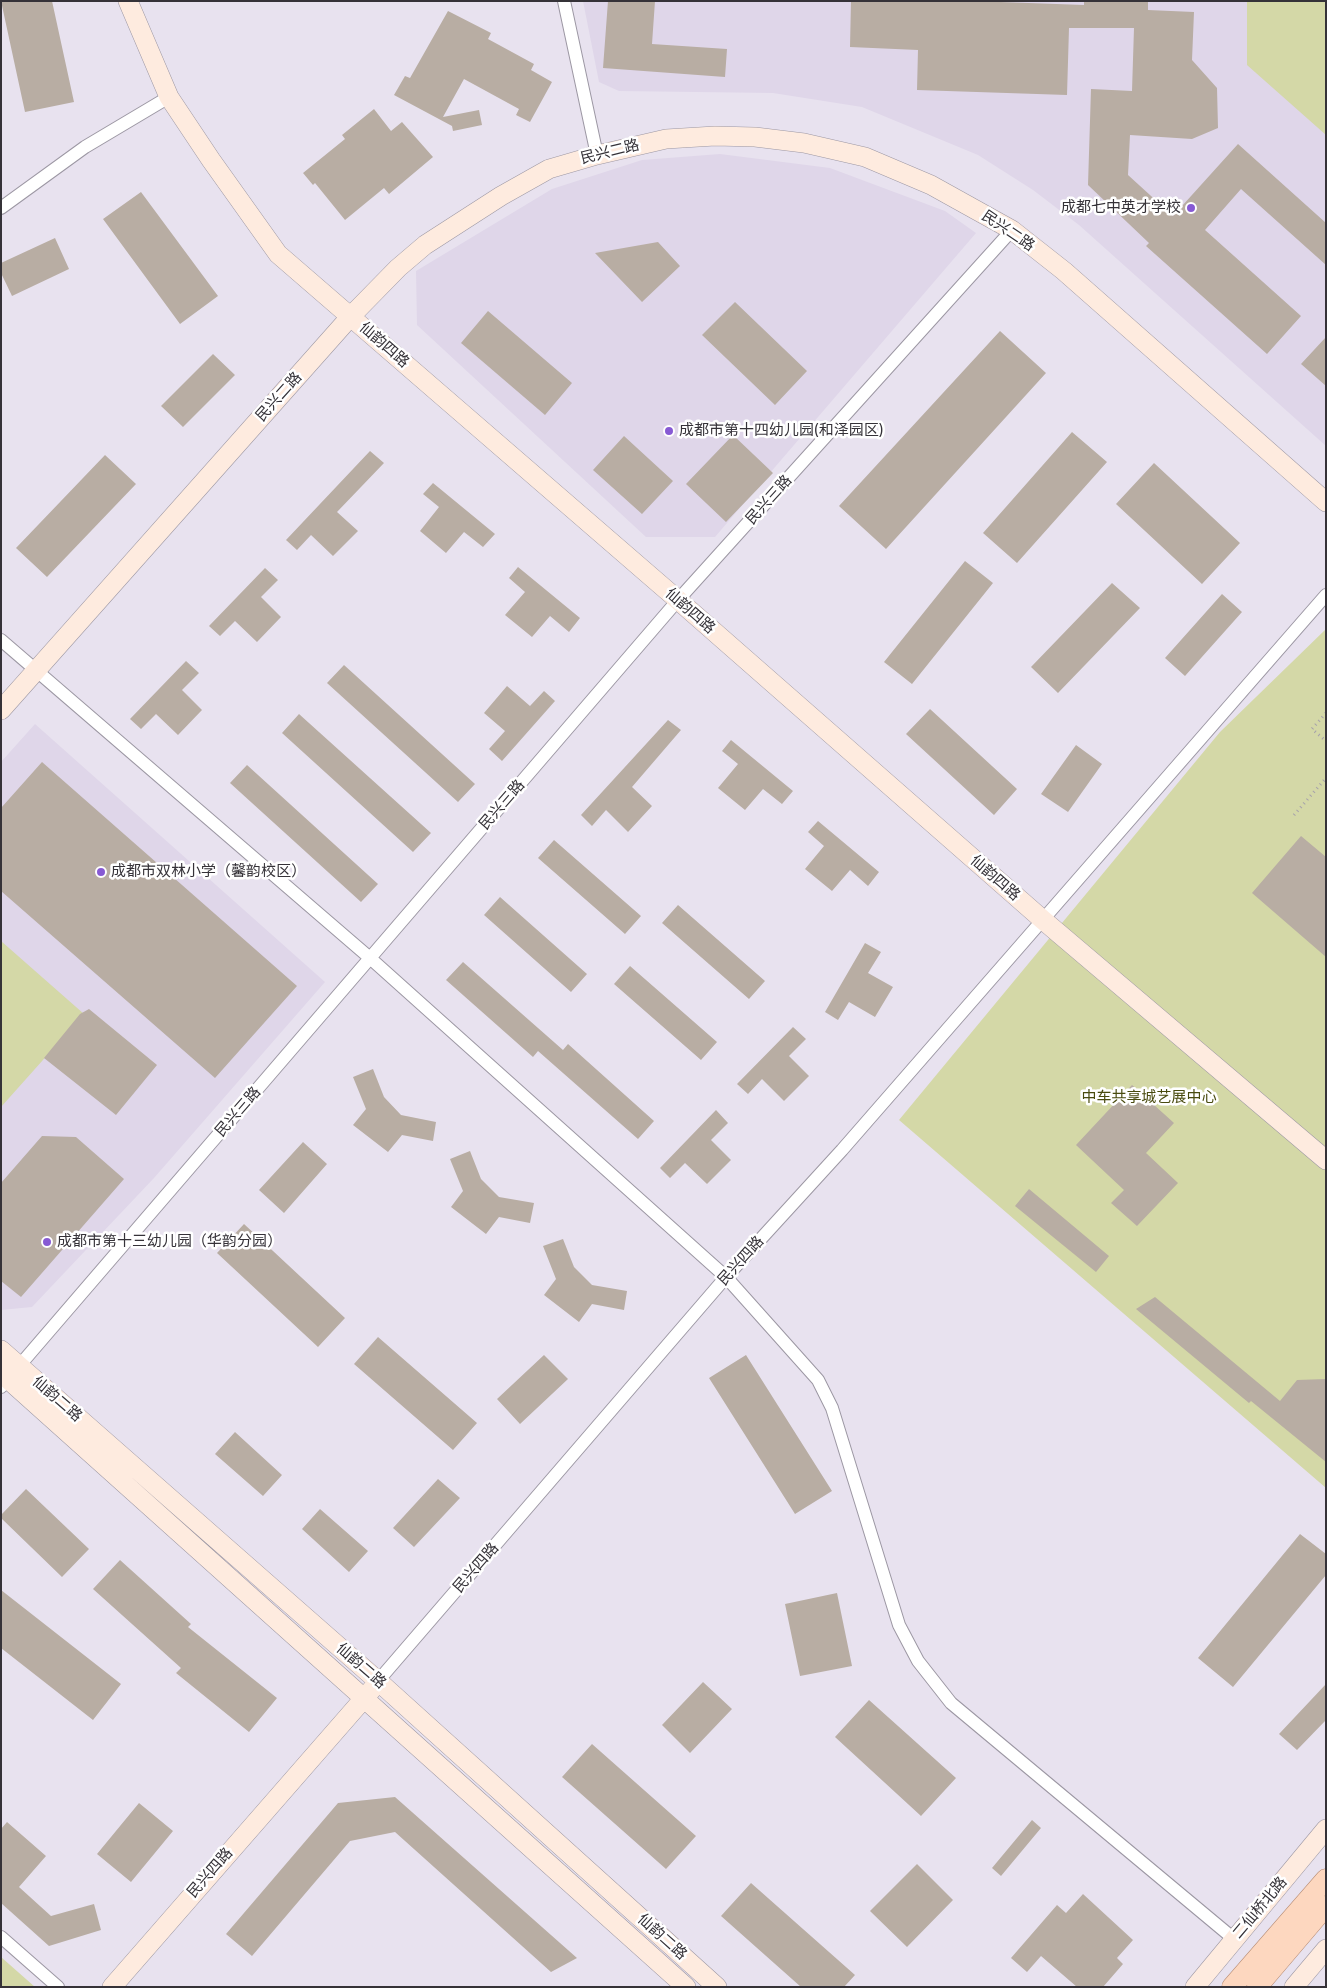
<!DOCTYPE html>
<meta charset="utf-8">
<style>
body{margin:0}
#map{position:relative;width:1327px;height:1988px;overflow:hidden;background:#e8e2ef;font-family:Cabin,sans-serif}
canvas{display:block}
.frame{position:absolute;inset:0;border:2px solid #353238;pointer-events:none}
</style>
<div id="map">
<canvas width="1327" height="1988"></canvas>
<div class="frame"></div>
</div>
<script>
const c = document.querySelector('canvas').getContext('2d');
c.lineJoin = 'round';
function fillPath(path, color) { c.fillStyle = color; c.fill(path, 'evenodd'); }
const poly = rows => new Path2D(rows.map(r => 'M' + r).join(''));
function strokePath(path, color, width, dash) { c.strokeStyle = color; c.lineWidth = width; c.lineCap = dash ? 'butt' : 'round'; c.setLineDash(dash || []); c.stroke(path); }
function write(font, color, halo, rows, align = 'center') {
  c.font = font + ' Cabin,"Noto Sans SC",sans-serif'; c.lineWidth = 5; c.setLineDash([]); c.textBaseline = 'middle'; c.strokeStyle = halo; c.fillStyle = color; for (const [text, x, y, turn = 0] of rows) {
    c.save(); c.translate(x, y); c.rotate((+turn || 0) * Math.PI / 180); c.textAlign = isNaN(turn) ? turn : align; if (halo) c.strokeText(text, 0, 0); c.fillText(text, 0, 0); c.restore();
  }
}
fillPath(poly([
 [583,1,1326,1,1326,446,1079,225,1033,190,978,155,862,107,773,93,619,91,599,82],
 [720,154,830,168,945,211,976,233,715,537,646,537,417,325,416,271,552,189,642,160],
 [35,724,325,982,154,1178,32,1307,1,1310,1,762]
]), '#dfd6e9');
fillPath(poly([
 [1247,1,1326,1,1326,135,1247,65],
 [1326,629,1326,1488,899,1120,1220,732],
 [1,941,84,1014,1,1107],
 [1,1957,35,1987,1,1987]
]), '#d4d8a7');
fillPath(poly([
 [1,1,52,1,74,102,25,112],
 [608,1,655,1,652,44,727,49,725,77,603,68],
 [851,1,973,1,1084,5,1084,1,1148,1,1148,10,1194,12,1192,60,1217,88,1218,128,1192,139,1130,135,1128,175,1173,216,1238,144,1326,223,1326,265,1241,189,1205,230,1301,316,1267,354,1146,246,1149,243,1088,185,1091,89,1132,91,1134,28,1069,28,1067,95,917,90,918,50,850,47],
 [448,11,491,33,488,39,534,64,531,70,552,82,530,122,516,115,519,109,464,79,443,117,479,110,482,125,453,131,452,126,394,95,405,76,410,78],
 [374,109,391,131,402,122,433,157,389,194,384,188,345,220,315,183,313,185,303,173,345,139,342,135],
 [141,192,218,296,180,324,103,219],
 [55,238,69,269,12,296,1,273,1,263],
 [658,242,680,266,642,302,595,253],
 [735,302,807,371,775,405,702,335],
 [488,311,572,383,545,415,461,343],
 [1000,331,1046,373,886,549,839,506],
 [1326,337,1326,386,1301,364],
 [213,354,235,375,183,427,161,406],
 [1072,432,1107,462,1017,563,983,533],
 [733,435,773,473,726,522,686,484],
 [624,436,673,481,642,514,593,470],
 [370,451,384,463,337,512,358,531,333,556,311,535,297,550,286,540],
 [105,455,136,484,47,577,16,548],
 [1154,463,1240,543,1202,584,1116,504],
 [433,483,495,534,483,547,464,532,446,553,420,531,439,507,423,494],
 [965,561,993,583,912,684,884,662],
 [518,567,580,618,569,632,550,616,532,637,505,615,525,592,509,578],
 [265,568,278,580,261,597,281,617,257,642,235,621,220,636,209,626],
 [1112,583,1140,608,1058,693,1031,667],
 [1222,594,1242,612,1185,676,1165,658],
 [186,661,199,673,182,690,202,710,178,735,156,714,141,729,130,719],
 [344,665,475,784,458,802,327,683],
 [507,686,530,706,544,691,555,701,502,761,489,749,505,731,484,713],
 [930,709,1017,789,994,815,906,734],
 [299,714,431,833,413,852,282,733],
 [668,720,681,730,632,787,652,806,628,832,606,810,592,826,581,815],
 [731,740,793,791,782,804,763,789,745,810,718,788,738,764,722,751],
 [1076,745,1102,764,1068,812,1041,794],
 [42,762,297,986,215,1078,1,891,1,808],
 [247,765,378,884,361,902,230,783],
 [818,821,879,872,868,886,850,870,832,891,805,869,824,846,808,832],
 [1301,836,1326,857,1326,957,1252,893],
 [554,840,641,916,625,934,538,858],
 [500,897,587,974,571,992,484,915],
 [678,905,765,981,749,999,662,923],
 [865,943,881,952,868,973,893,987,875,1017,849,1002,838,1020,825,1012],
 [463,962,563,1050,568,1044,654,1121,638,1139,538,1051,533,1057,446,980],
 [630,966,717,1042,701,1060,614,984],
 [89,1009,157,1065,116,1115,44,1058,80,1014],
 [793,1027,806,1039,789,1056,809,1076,784,1101,762,1079,748,1094,737,1084],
 [373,1069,384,1097,401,1115,436,1122,433,1141,402,1135,388,1152,353,1125,366,1109,353,1077],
 [1132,1085,1174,1123,1146,1153,1178,1183,1137,1226,1111,1203,1124,1190,1076,1145],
 [716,1110,728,1123,711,1140,731,1160,707,1184,685,1163,670,1178,660,1168],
 [42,1136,76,1137,124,1179,21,1297,1,1281,1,1183],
 [303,1142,327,1164,284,1213,259,1190],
 [470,1151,481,1179,499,1197,534,1203,530,1223,499,1217,486,1234,451,1207,463,1191,450,1159],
 [1029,1189,1109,1256,1096,1272,1015,1206],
 [244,1224,345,1318,318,1347,217,1253],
 [563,1239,574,1267,592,1285,627,1291,624,1310,592,1304,579,1322,544,1295,556,1279,543,1246],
 [1155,1297,1280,1401,1297,1380,1326,1379,1326,1462,1251,1401,1249,1403,1136,1309],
 [378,1337,477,1423,453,1450,354,1364],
 [544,1355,568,1379,520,1424,497,1399],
 [746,1355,832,1491,795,1514,709,1378],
 [235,1432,282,1475,263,1496,215,1454],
 [438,1479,460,1498,414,1547,393,1528],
 [26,1489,89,1549,62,1577,1,1518,1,1515],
 [320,1509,368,1551,349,1572,302,1529],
 [1300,1534,1326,1554,1326,1575,1233,1687,1198,1658],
 [120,1560,191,1624,188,1627,277,1698,249,1732,176,1673,181,1668,93,1589],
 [1,1590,121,1684,93,1720,1,1648],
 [837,1593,852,1666,800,1676,785,1604],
 [703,1682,732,1709,690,1753,662,1725],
 [1326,1684,1326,1720,1297,1750,1279,1734],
 [869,1700,956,1778,921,1816,835,1737],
 [592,1744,696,1836,666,1869,562,1777],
 [395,1797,577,1958,551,1972,395,1832,350,1841,252,1956,226,1934,338,1803],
 [139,1803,173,1831,131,1882,97,1854],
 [1032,1820,1041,1828,1001,1876,992,1868],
 [7,1822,46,1856,19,1887,51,1916,94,1904,101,1930,49,1946,1,1903,1,1829],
 [917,1864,953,1900,907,1947,870,1911],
 [751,1883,855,1975,844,1987,801,1987,721,1916],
 [1083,1894,1133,1940,1117,1958,1123,1964,1103,1987,1077,1987,1041,1956,1027,1972,1011,1958,1057,1905,1066,1913]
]), '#b8ada3');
const street = poly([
 [564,1,597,155],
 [1,208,85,147,169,97],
 [1,640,370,958,726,1277,818,1380,832,1408,899,1625,918,1661,951,1703,1234,1939],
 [1,1387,678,600,1012,230],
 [378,1681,726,1277,842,1150,1326,595],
 [1,1937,58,1987]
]);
const secondary = poly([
 [128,1,169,97,211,160,278,254,678,600,1043,920,1326,1160],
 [1,710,351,316,398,268,425,245,501,196,549,169,597,155,666,139,715,136,755,137,804,143,865,157,931,185,1012,230,1064,271,1326,502],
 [1,1350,378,1681,717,1987],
 [1,1373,686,1987],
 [112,1987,373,1688],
 [1195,1987,1326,1829],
 [1294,1987,1326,1949]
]);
const primary = poly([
 [1232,1987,1326,1879],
 [1257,1987,1326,1906]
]);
strokePath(street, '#9c97a3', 14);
strokePath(secondary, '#9c97a3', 20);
strokePath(primary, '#b68c74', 21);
strokePath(poly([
 [1326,713,1312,729,1326,741],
 [1294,815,1326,778]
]), '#a6a1ab', 3, [1, 4]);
strokePath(street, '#fff', 12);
strokePath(secondary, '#feebdf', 19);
strokePath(primary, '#fdd7bf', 20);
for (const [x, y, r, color] of [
 [1191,208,5,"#875ad4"],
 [669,431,5,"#875ad4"],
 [101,872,5,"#875ad4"],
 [47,1242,5,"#875ad4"]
]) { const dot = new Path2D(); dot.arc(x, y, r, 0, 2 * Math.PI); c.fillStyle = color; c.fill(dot); strokePath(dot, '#fff', 2); }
write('15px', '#353238', '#fff', [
 ["民兴二路",610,152,-14],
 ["民兴二路",1008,231,34],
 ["仙韵四路",384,345,41],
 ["民兴二路",279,397,-48],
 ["民兴三路",769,500,-48],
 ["仙韵四路",690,611,41],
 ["民兴三路",502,805,-49],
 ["仙韵四路",995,878,41],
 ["民兴三路",238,1112,-49],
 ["民兴四路",741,1261,-48],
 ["仙韵二路",57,1399,41],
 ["民兴四路",476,1568,-49],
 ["仙韵二路",361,1666,41],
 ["民兴四路",210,1873,-49],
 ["二仙桥北路",1260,1908,-50],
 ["仙韵二路",662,1937,42]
]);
write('15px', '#353238', '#fff', [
 ["成都七中英才学校",1181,208,"right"],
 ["成都市第十四幼儿园(和泽园区)",679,431],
 ["成都市双林小学（馨韵校区）",111,872],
 ["成都市第十三幼儿园（华韵分园）",57,1242]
], 'left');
write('15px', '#494b0f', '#fff', [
 ["中车共享城艺展中心",1149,1098]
]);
</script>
